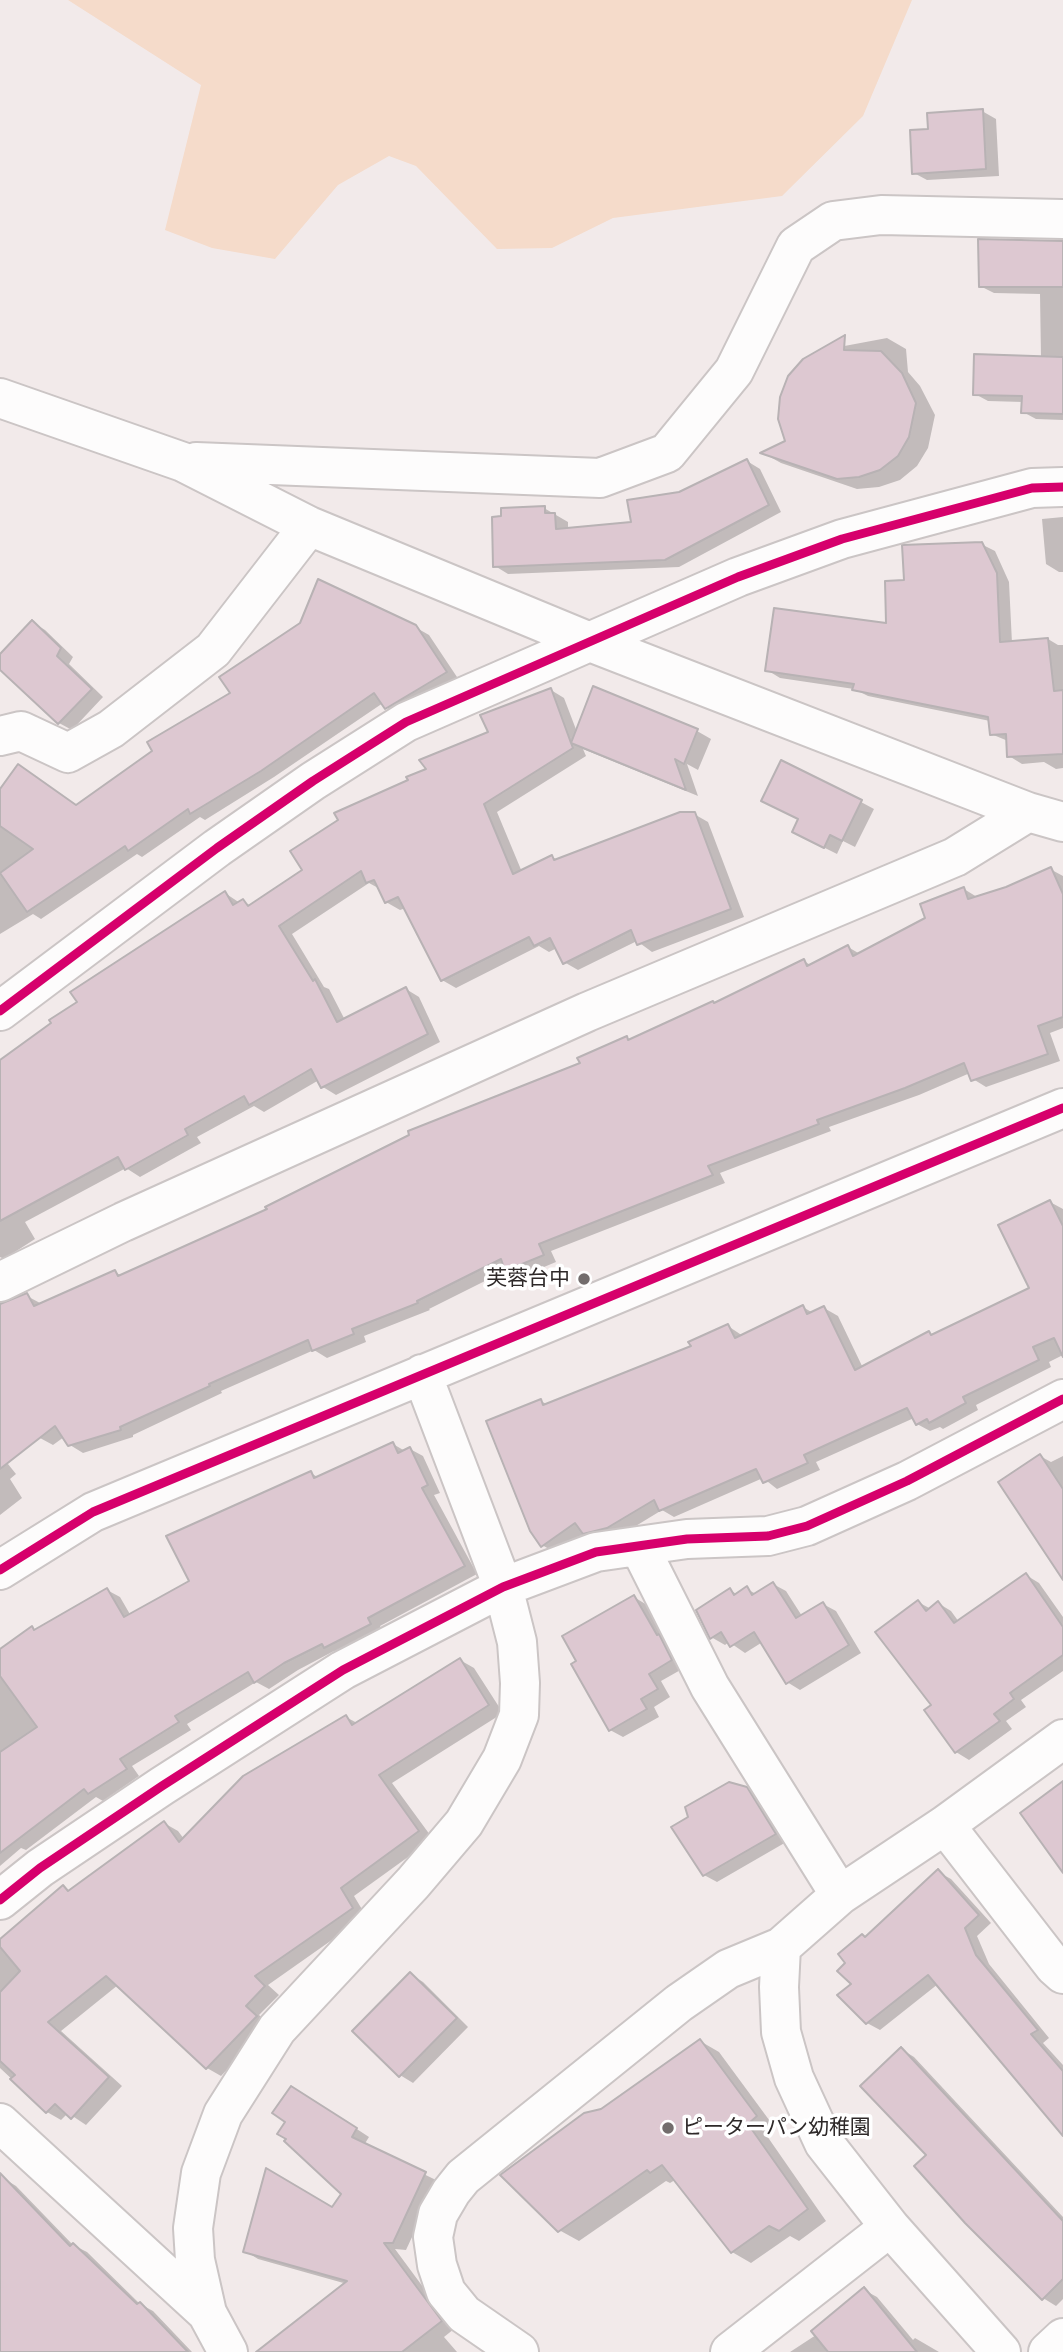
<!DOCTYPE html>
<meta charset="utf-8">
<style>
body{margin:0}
canvas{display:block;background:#f2eaea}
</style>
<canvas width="1063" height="2352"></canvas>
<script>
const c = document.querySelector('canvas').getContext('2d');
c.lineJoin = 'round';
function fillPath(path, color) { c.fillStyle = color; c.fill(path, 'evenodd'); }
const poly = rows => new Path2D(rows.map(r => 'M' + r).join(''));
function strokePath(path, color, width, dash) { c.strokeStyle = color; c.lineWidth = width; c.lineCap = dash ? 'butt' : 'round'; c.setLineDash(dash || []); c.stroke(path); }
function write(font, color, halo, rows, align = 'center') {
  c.font = font + ' Manrope,"Noto Sans JP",sans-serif'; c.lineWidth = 7; c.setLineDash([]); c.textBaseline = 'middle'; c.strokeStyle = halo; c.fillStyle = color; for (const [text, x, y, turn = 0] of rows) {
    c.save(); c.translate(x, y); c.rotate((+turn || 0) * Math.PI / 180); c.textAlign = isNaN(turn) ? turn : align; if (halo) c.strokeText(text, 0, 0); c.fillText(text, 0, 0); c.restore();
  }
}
fillPath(poly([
 [68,0,912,0,863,116,782,196,613,218,552,248,497,249,416,166,389,156,338,185,275,259,212,248,165,230,201,85]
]), '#f5dbca');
fillPath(poly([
 [982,111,996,119,999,176,927,180,914,173,930,130],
 [1063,241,1063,420,1036,419,1023,412,1023,402,988,401,975,394,1041,358,1040,294,994,293,980,286],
 [887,338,906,349,908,372,920,386,935,415,928,448,917,466,900,480,879,487,857,489,781,463,763,453,787,442,823,350],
 [747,461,760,469,781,512,679,567,508,574,495,566,544,508,568,522,568,530,633,524,679,493],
 [1063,517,1063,572,1059,572,1046,564,1042,519],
 [981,544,995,551,1009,582,1012,643,1048,639,1058,645,1063,645,1063,768,1056,769,1044,762,1022,764,1009,756,1008,741,991,734,990,721,868,696,854,689,780,678,767,670,888,625,906,582],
 [32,622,45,630,73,657,69,664,103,697,72,730,59,723,0,668,0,656],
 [415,627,429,635,459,680,400,716,387,708,383,703,274,777,205,820,200,817,142,857,137,854,41,919,33,914,0,934,0,792,78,806],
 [551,690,564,698,577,732,697,731,711,739,698,770,687,764,698,796,583,749,586,756,497,812,522,872,552,857,558,860,694,814,708,822,744,917,652,952,637,941,578,970,564,962,557,948,549,952,539,946,456,988,442,980,406,908,400,910,386,902,380,889,369,883,292,934,324,987,329,989,345,1020,406,989,419,997,440,1042,336,1095,323,1087,319,1080,264,1112,254,1106,197,1137,201,1143,140,1177,126,1168,25,1222,35,1239,4,1259,0,1257,0,1062,225,893,240,903,243,901,251,906,305,870,410,781,491,733],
 [861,802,874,809,855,847,843,841,837,854,807,839,800,819],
 [1050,869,1063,876,1063,1028,1050,1033,1060,1061,986,1087,973,1079,970,1073,919,1095,829,1127,831,1131,720,1173,725,1183,551,1251,556,1262,520,1277,507,1270,429,1309,430,1310,364,1336,366,1342,327,1358,314,1350,221,1391,222,1393,133,1435,133,1437,83,1453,70,1445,64,1437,53,1445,40,1438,0,1359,0,1310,27,1296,40,1303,115,1272,122,1276,582,1064,626,1038,631,1041,716,1004,804,961,812,966,848,947,860,954,927,919,964,889,977,897,1007,889],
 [1050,1202,1063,1209,1063,1355,1049,1362,1051,1367,976,1405,978,1410,943,1429,940,1427,930,1431,917,1424,914,1418,816,1462,820,1470,777,1489,763,1478,674,1517,662,1510,621,1535,598,1540,585,1533,556,1553,542,1545,541,1401,548,1405,693,1347,728,1326,743,1336,803,1307,813,1313,824,1308,838,1316,863,1368,929,1333,934,1336,1032,1289],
 [393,1444,405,1451,410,1449,423,1456,440,1493,434,1495,477,1574,380,1626,383,1632,339,1654,334,1651,298,1670,269,1689,256,1682,187,1724,191,1730,132,1766,139,1776,103,1801,96,1797,26,1850,21,1848,0,1866,0,1651,32,1628,36,1631,107,1590,120,1597,131,1616,192,1582,311,1473,319,1478],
 [0,1454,16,1474,10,1479,22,1498,0,1515],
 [1040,1456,1051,1462,1063,1456,1063,1551],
 [1026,1575,1039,1583,1063,1617,1063,1671,1021,1700,1026,1707,1006,1721,1012,1729,969,1760,956,1752,933,1706,918,1602,931,1609,938,1603,951,1611,959,1622],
 [773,1584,786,1591,802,1616,823,1604,836,1611,861,1653,800,1690,787,1682,761,1643,745,1653,729,1642,725,1645,711,1637,730,1590,738,1595,747,1589,756,1594],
 [634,1597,647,1605,684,1668,661,1681,670,1697,654,1707,659,1717,623,1737,610,1730],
 [460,1660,474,1668,503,1713,392,1783,433,1839,354,1896,366,1916,268,1985,279,1995,259,2015,270,2025,221,2076,207,2068,118,1985,61,2031,122,2086,86,2125,68,2113,61,2120,47,2112,0,2068,0,1940,64,1887,70,1891,164,1823,178,1831,184,1839,346,1717,357,1723],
 [746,1788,760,1796,788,1841,717,1882,704,1875],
 [938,1872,951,1879,991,1923,977,1936,989,1964,1049,2038,1043,2043,1063,2065,1063,2133,938,1984,880,2030,867,2023,854,1984,866,1938],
 [410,1974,423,1982,468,2027,413,2083,400,2075],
 [700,2041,719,2052,775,2128,767,2136,826,2221,799,2241,790,2236,751,2263,732,2252,675,2180,670,2183,666,2181,579,2241,559,2230,602,2111],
 [901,2049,914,2057,1063,2217,1063,2299,1056,2306,1043,2298,929,2155],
 [305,2095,369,2137,364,2145,438,2181,406,2250,395,2249,454,2329,444,2337,457,2352,292,2352,347,2284,258,2259,245,2251,332,2209,343,2194],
 [3,2178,16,2186,73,2245,87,2252,140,2304,153,2311,192,2352,0,2352,0,2181],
 [864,2290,877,2297,913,2340,915,2338,939,2352,790,2352,816,2335]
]), '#0003');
const building = poly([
 [983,109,986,169,912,174,910,130,928,129,927,113,983,109],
 [978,239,1063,241,1063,287,979,287,978,239],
 [845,335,844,350,881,351,902,373,916,403,909,437,898,456,880,470,859,477,837,479,760,453,785,441,778,419,780,397,788,376,803,359,845,335],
 [974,354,1063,357,1063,414,1021,413,1022,396,973,395,974,354],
 [747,459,769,505,665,560,493,567,492,517,501,516,501,508,545,506,545,513,555,513,556,529,631,522,627,500,679,492,747,459],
 [982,542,997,573,1000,642,1048,638,1054,691,1063,690,1063,754,1007,757,1006,734,990,735,988,717,852,690,854,684,765,671,774,608,886,623,885,581,904,580,902,545,982,542],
 [318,579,416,625,447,672,385,709,374,693,261,771,190,814,188,809,128,851,125,846,27,912,0,873,33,849,0,826,0,789,18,764,76,805,152,751,147,742,230,693,219,677,300,623,318,579],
 [32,620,61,648,57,656,92,689,58,724,0,670,0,654,32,620],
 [593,686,698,729,684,764,675,759,686,790,571,743,573,748,484,804,513,874,552,855,554,860,680,812,695,812,731,909,637,945,631,930,563,964,550,938,534,946,529,937,441,981,398,897,385,903,374,880,366,883,361,871,279,926,313,981,315,979,337,1022,406,987,428,1034,321,1088,311,1069,249,1105,244,1096,185,1129,188,1135,125,1170,118,1157,0,1221,0,1060,51,1023,49,1020,77,1002,70,992,225,891,233,905,243,899,248,906,302,870,290,851,338,820,334,813,408,780,406,777,426,769,419,760,488,732,480,715,551,688,571,743,593,686],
 [781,760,862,800,842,841,830,835,824,848,792,832,798,819,761,801,781,760],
 [1051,867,1063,894,1063,1017,1038,1026,1048,1054,971,1081,964,1063,905,1088,817,1120,819,1124,708,1166,713,1175,539,1244,544,1255,505,1271,501,1259,417,1301,418,1303,352,1329,354,1334,312,1351,308,1340,209,1384,210,1386,120,1427,121,1430,68,1446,55,1426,0,1469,0,1304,27,1293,34,1306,115,1270,118,1276,267,1209,265,1207,409,1135,408,1131,580,1063,577,1058,627,1036,628,1040,713,1001,714,1003,804,959,807,966,848,945,853,956,925,918,920,904,964,887,968,899,1006,887,1051,867],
 [1050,1200,1063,1226,1063,1357,1054,1338,1033,1347,1039,1360,963,1397,966,1403,929,1423,927,1419,916,1425,907,1408,804,1455,808,1463,763,1483,756,1469,659,1511,654,1500,607,1528,583,1534,575,1523,541,1547,530,1531,486,1421,541,1399,543,1405,691,1346,688,1342,728,1324,735,1338,803,1305,807,1314,824,1306,855,1370,929,1331,931,1335,1029,1288,998,1225,1050,1200],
 [393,1442,398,1453,410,1447,428,1485,422,1488,465,1566,368,1618,371,1624,324,1648,322,1644,284,1663,254,1683,248,1672,175,1716,179,1722,120,1759,127,1769,88,1794,84,1789,0,1853,0,1752,37,1727,0,1676,0,1649,32,1626,34,1630,107,1588,124,1617,189,1581,166,1536,311,1471,314,1478,393,1442],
 [1040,1454,1063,1489,1063,1580,998,1482,1040,1454],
 [1026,1573,1063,1627,1063,1655,1010,1693,1014,1699,994,1714,1000,1721,955,1753,924,1710,931,1705,875,1632,918,1600,926,1611,938,1601,954,1623,1026,1573],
 [773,1582,796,1618,823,1602,849,1645,786,1684,754,1632,730,1647,721,1632,710,1639,696,1610,730,1588,734,1595,747,1586,752,1595,773,1582],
 [634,1595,657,1635,659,1634,672,1660,649,1674,658,1689,641,1699,647,1709,609,1731,571,1664,576,1661,562,1636,634,1595],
 [460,1658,489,1705,379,1775,419,1831,341,1888,353,1908,255,1976,265,1986,246,2006,257,2016,206,2069,106,1976,48,2022,109,2077,71,2119,55,2104,46,2113,10,2079,15,2075,0,2061,0,1992,20,1971,0,1947,0,1939,63,1885,68,1891,164,1821,179,1842,243,1776,346,1715,352,1725,460,1658],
 [1063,1781,1063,1873,1020,1813,1063,1781],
 [729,1782,747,1787,776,1834,703,1876,671,1827,688,1817,685,1807,729,1782],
 [938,1869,979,1915,965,1928,976,1955,1038,2030,1031,2034,1063,2071,1063,2136,928,1975,866,2024,837,1995,851,1984,837,1971,845,1963,838,1954,862,1934,865,1937,938,1869],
 [410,1972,457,2018,399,2077,352,2031,410,1972],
 [700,2039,757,2116,748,2124,808,2209,779,2231,769,2226,731,2253,662,2165,650,2173,647,2170,558,2232,500,2175,584,2113,601,2109,700,2039],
 [901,2047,1063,2221,1063,2279,1042,2300,965,2223,914,2166,926,2155,860,2086,901,2047],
 [291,2086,357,2128,352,2137,426,2172,393,2243,384,2243,442,2321,402,2352,256,2352,347,2281,243,2252,266,2168,332,2207,341,2194,284,2141,286,2139,277,2134,285,2122,272,2113,291,2086],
 [0,2173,70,2246,73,2243,137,2304,140,2302,188,2352,0,2352,0,2173],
 [864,2287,917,2352,828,2352,811,2331,864,2287]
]);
fillPath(building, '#ddc8d1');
strokePath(building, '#b8b2b4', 2);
const minor = poly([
 [0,398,183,462,309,526,590,642,1028,812,1063,822],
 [196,462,600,478,667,453,734,371,796,246,833,221,881,215,1063,219],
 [0,736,21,731,68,753,111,729,213,650,309,526],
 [0,1011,217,848,313,781,406,722,738,577,842,539,1032,488,1063,487],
 [0,1282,123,1222,587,1012,955,857,1028,812],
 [639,1546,710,1687,840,1895],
 [0,1570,93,1512,1063,1108],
 [945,1825,1054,1966,1063,1974],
 [0,1900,40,1868,162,1786,343,1670,503,1587,596,1552,687,1539,768,1536,807,1526,907,1481,1063,1399],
 [0,2123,207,2313],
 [228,2352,207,2313,195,2260,193,2228,201,2173,223,2114,277,2029,413,1883,464,1823,502,1759,519,1715,520,1683,517,1642,503,1587,422,1374],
 [519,2352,464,2314,446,2292,437,2265,433,2237,438,2214,451,2192,463,2177,679,2003,728,1969,781,1947],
 [730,2352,890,2227],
 [1001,2352,890,2227,824,2143,794,2078,781,2032,779,1987,781,1947,840,1895,945,1825,1063,1739],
 [1048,2352,1063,2338]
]);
strokePath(minor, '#cbc5c5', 42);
strokePath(minor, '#fdfcfc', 38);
strokePath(poly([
 [0,1011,217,848,313,781,406,722,738,577,842,539,1032,488,1063,487],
 [0,1570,93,1512,1063,1108],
 [0,1900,40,1868,162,1786,343,1670,503,1587,596,1552,687,1539,768,1536,807,1526,907,1481,1063,1399]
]), '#d6006c', 9);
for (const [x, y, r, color] of [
 [584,1279,7,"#736d6d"],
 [668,2128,7,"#736d6d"]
]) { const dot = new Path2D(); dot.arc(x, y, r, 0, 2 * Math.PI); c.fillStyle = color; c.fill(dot); strokePath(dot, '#fff', 2.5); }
write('21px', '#2e2929', '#fff', [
 ["芙蓉台中",570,1279],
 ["ピーターパン幼稚園",682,2128,"left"]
], 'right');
</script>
